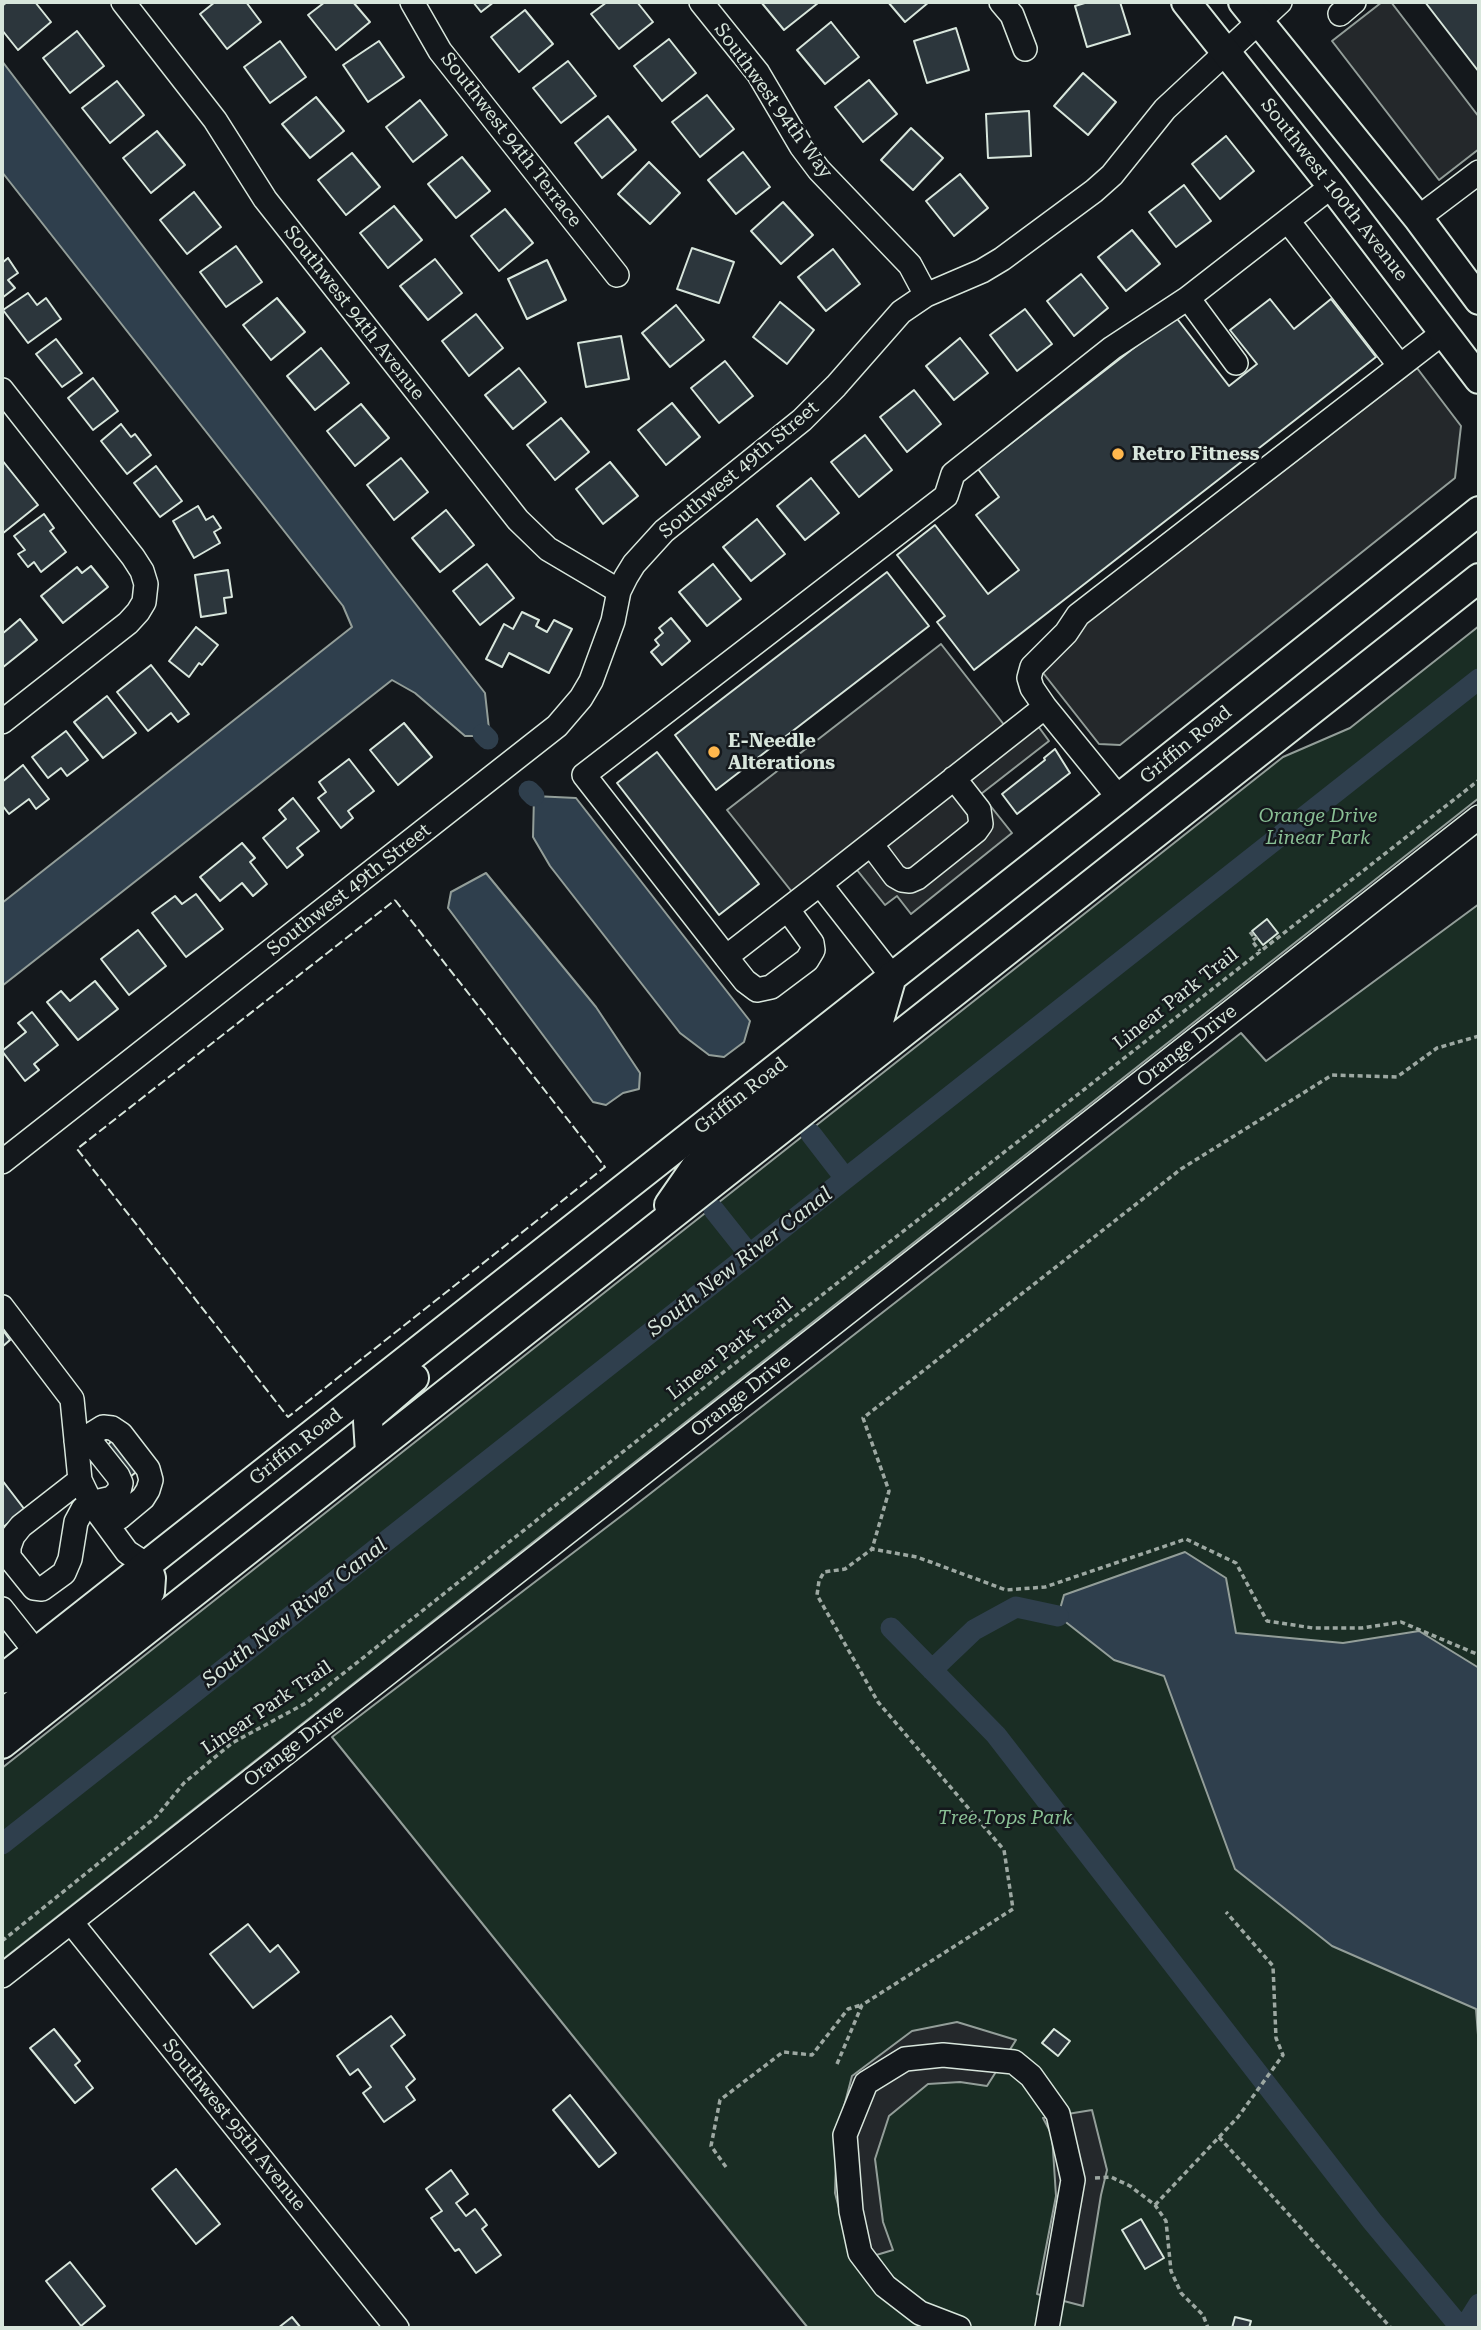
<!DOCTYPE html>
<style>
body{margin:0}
#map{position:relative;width:1481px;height:2330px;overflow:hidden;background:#14181c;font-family:"Roboto Serif",serif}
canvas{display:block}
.frame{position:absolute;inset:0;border:4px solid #d8e6dc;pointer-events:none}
</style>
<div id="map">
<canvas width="1481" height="2330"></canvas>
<div class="frame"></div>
</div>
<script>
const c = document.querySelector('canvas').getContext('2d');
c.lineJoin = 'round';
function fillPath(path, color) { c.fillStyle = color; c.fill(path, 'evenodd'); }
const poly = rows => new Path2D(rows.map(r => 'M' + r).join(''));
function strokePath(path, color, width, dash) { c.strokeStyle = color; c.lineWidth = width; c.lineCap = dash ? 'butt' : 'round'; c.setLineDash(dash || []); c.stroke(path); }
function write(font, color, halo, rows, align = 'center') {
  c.font = font + ' "Roboto Serif",serif'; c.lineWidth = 5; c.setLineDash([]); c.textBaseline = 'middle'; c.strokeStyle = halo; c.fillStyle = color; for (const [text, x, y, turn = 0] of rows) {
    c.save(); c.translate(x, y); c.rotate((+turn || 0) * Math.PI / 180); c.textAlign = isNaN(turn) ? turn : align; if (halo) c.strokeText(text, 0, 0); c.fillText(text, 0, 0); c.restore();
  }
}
const green = poly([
 [1479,626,1479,798,2,1960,2,1768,1283,757,1350,728,1479,626],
 [1479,904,1479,2328,808,2328,332,1737,633,1507,1241,1033,1266,1061,1479,904]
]);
fillPath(green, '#1a2d24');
strokePath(green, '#939e99', 2);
const parking = poly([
 [1382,2,1391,2,1479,117,1479,149,1439,180,1332,41,1382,2],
 [1417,368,1461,426,1455,478,1120,745,1099,744,1040,669,1071,645,1077,630,1417,368],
 [941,644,1005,726,792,892,727,810,941,644],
 [1038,726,1049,741,981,794,1012,833,911,914,897,896,885,905,857,870,1038,726],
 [957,2022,1016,2040,987,2086,960,2082,928,2084,889,2116,875,2159,883,2222,893,2250,853,2262,835,2193,836,2158,840,2122,852,2076,912,2031,957,2022],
 [1092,2110,1107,2170,1101,2195,1083,2306,1037,2294,1056,2196,1052,2135,1043,2118,1092,2110]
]);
fillPath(parking, '#24282b');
strokePath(parking, '#939e99', 2);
const water = poly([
 [2,61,393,575,485,693,489,729,481,736,465,736,415,693,392,680,2,986,2,903,352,627,343,606,2,172,2,61],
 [534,796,576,798,750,1021,744,1042,724,1057,709,1055,680,1033,550,866,533,837,534,796],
 [486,873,596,1007,640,1073,639,1089,623,1093,606,1105,593,1102,448,908,451,892,486,873],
 [1185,1552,1226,1578,1236,1633,1343,1643,1419,1631,1479,1668,1479,2048,1476,2009,1332,1946,1235,1869,1164,1676,1114,1660,1058,1616,1064,1595,1185,1552]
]);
fillPath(water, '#2f3f4d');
strokePath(water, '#939e99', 2);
strokePath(poly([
 [483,734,488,739],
 [529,791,534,796],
 [811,1134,845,1178],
 [714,1210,749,1254],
 [891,1628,996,1735,1372,2221,1461,2328],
 [932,1670,974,1630,1016,1607,1058,1616],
 [2,1844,1479,679],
 [1464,2328,1479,2304]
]), '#2f3f4d', 21);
const building = poly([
 [7,2,35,2,51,22,18,50,2,30,2,6,7,2],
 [215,2,246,2,261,22,227,49,200,14,215,2],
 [325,2,353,2,370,22,336,50,308,15,325,2],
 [473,2,494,2,481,12,473,2],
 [607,2,637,2,653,22,619,49,591,14,607,2],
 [761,2,817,2,818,3,784,30,761,2],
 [888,2,929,2,905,22,888,2],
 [1088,2,1120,2,1130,34,1087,47,1075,6,1088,2],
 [1425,2,1479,2,1479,72,1425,2],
 [525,10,553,44,519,72,491,37,525,10],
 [831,22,859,57,825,84,797,50,831,22],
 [956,28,969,70,927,83,914,41,956,28],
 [77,31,104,66,70,93,43,58,77,31],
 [669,39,696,73,662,101,634,66,669,39],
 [280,41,306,77,270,103,244,67,280,41],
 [379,41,404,77,368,102,343,65,379,41],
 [568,61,596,96,561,123,533,88,568,61],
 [1083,73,1116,102,1088,135,1054,106,1083,73],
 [869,80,897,114,863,142,835,107,869,80],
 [117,81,144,115,110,143,82,108,117,81],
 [707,95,734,129,700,157,672,122,707,95],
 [316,97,344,131,310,158,282,124,316,97],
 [420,100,447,135,413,162,386,127,420,100],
 [1029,111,1031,156,988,158,986,114,1029,111],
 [608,116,636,150,602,178,575,143,608,116],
 [911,128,943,158,913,190,881,160,911,128],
 [157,131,185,165,151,193,123,158,157,131],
 [1226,136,1254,171,1220,199,1192,164,1226,136],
 [743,152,770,187,736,214,708,180,743,152],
 [352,153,380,187,346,215,318,180,352,153],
 [462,157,490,191,456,218,428,184,462,157],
 [649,162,680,193,650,224,618,194,649,162],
 [960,174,988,208,954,236,926,201,960,174],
 [1184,185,1211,221,1176,247,1149,212,1184,185],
 [194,192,221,227,187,254,160,220,194,192],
 [783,202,813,235,781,264,751,231,783,202],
 [394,206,422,240,388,268,360,233,394,206],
 [505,209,533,243,499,271,471,236,505,209],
 [1132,230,1160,264,1126,291,1098,257,1132,230],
 [236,246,262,282,226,307,200,272,236,246],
 [692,248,734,262,719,303,677,289,692,248],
 [833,249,860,284,826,311,798,277,833,249],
 [8,258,18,273,8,280,15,288,2,298,2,263,8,258],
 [435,259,462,293,428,320,400,286,435,259],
 [547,260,566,300,527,319,508,279,547,260],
 [1081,274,1108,308,1074,336,1047,301,1081,274],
 [28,293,37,305,46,298,61,319,28,343,3,310,28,293],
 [277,298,305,332,271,360,243,325,277,298],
 [1270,299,1294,329,1331,299,1376,357,974,670,937,622,945,616,897,555,935,525,988,594,1019,570,976,515,999,497,978,469,1175,316,1229,386,1257,364,1230,330,1270,299],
 [780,302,814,330,787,364,753,337,780,302],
 [676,305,704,340,670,367,642,333,676,305],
 [1025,309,1052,344,1017,371,990,335,1025,309],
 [476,314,503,348,469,376,442,341,476,314],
 [621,336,629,379,586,387,578,343,621,336],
 [960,338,988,373,954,400,926,366,960,338],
 [56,339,82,373,62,387,36,354,56,339],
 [321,348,349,383,315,410,287,376,321,348],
 [725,361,753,396,719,423,691,388,725,361],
 [519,368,546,402,513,429,485,395,519,368],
 [93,378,118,411,93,430,68,398,93,378],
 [914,390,941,424,907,452,880,417,914,390],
 [672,403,700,437,666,465,638,430,672,403],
 [361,404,389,438,355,466,327,431,361,404],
 [561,418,589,452,555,480,527,445,561,418],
 [121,424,131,437,135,434,151,455,127,474,101,441,121,424],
 [865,435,892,470,859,497,831,462,865,435],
 [401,458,428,492,394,520,367,485,401,458],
 [2,460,38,505,2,534,2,460],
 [610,462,638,496,603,524,576,489,610,462],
 [156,466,182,501,160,517,134,483,156,466],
 [811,478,839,513,805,540,777,506,811,478],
 [198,506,206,520,213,516,221,528,214,532,220,543,194,558,173,521,198,506],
 [446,510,474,545,440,572,412,538,446,510],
 [44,514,54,528,50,531,66,552,41,572,34,562,28,567,18,554,25,550,14,536,44,514],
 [757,519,785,554,751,581,723,547,757,519],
 [487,564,514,598,480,625,453,591,487,564],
 [713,564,741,599,707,626,679,592,713,564],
 [91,566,108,587,63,623,41,596,77,567,82,573,91,566],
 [228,570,232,597,224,598,226,613,201,617,195,575,228,570],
 [887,572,929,626,716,790,675,735,887,572],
 [522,612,539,620,536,626,547,632,554,620,572,629,549,673,509,653,502,667,486,659,504,624,513,629,522,612],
 [671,618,690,641,662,665,651,652,659,645,655,640,663,633,659,628,671,618],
 [20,619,37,640,2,668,2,634,20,619],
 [196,627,218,645,202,665,199,663,189,677,169,661,196,627],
 [151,665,189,714,178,722,171,713,148,731,117,692,151,665],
 [107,696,136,733,103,758,74,722,107,696],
 [404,723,432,757,398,785,370,750,404,723],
 [66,731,88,760,67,776,61,768,48,778,32,757,66,731],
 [1055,749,1070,773,1017,814,1002,794,1045,760,1044,758,1055,749],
 [657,752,759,884,719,915,617,783,657,752],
 [349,759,374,791,348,811,353,818,341,828,318,798,326,792,319,782,349,759],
 [23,765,49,799,36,809,29,799,9,814,2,805,2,782,23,765],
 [293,798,319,831,297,848,303,855,287,868,263,838,286,819,279,810,293,798],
 [242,843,255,858,250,862,267,884,253,896,242,883,220,901,200,877,242,843],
 [196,894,223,929,186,957,152,913,175,896,182,904,196,894],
 [1267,919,1278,933,1263,945,1252,931,1267,919],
 [138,930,166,966,129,995,101,959,138,930],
 [95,981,118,1009,78,1040,47,1002,61,991,70,1001,95,981],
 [32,1012,58,1045,34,1064,39,1070,25,1081,2,1051,26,1032,18,1023,32,1012],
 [2,1329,10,1340,2,1347,2,1329],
 [117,1437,141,1468,130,1477,106,1446,117,1437],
 [2,1480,25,1510,2,1528,2,1480],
 [248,1924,270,1952,278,1945,299,1972,253,2008,210,1954,248,1924],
 [391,2016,405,2035,391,2046,415,2079,406,2087,415,2100,384,2122,363,2093,371,2087,358,2069,350,2075,337,2056,391,2016],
 [54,2029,80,2061,75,2065,93,2088,75,2103,30,2048,54,2029],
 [1054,2029,1070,2041,1058,2056,1042,2043,1054,2029],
 [570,2095,616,2153,599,2167,553,2110,570,2095],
 [176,2169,220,2224,196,2244,152,2189,176,2169],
 [451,2170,468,2194,456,2203,466,2216,475,2209,487,2225,482,2229,501,2255,476,2273,459,2249,455,2251,431,2218,442,2211,426,2189,451,2170],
 [1141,2219,1164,2258,1145,2269,1122,2230,1141,2219],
 [70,2262,105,2306,81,2326,46,2281,70,2262],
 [292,2317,301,2328,278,2328,292,2317],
 [1235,2317,1251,2321,1249,2328,1232,2328,1235,2317]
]);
fillPath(building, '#2c363c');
strokePath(building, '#d8e6dc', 2);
const minor = poly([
 [123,2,215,120,265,199,518,520,548,549,619,591],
 [412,2,440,51,617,275],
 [701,2,758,73,801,146,819,170,910,265,926,295],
 [1001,2,1012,15,1025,49],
 [1340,14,1354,2],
 [1418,218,1479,172],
 [1288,221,1400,366],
 [1188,298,1236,363],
 [2,390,133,557,142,571,146,584,144,602,138,612,128,623,2,722],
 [1045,707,1119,798],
 [871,844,895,876,902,880,910,881,917,878,976,831,981,824,979,810,954,778],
 [820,884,726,957,584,775,946,496,953,474,1112,348,1188,298,1332,186],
 [726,957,745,981,757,990,771,987,807,960,813,950,812,943,788,910],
 [892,976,820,884,1045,707,1032,688,1029,678,1032,667,1066,633,1078,615,1444,332],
 [2,1162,557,726,581,698,591,681,613,621,619,591,626,577,634,564,664,531,802,420,836,386,901,312,926,295,982,271,1002,259,1094,191,1112,175,1165,109,1280,2],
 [2,1307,72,1399,80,1480,91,1503,127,1552,147,1565],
 [76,1441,87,1437,103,1427,112,1428,121,1434,148,1469,151,1480,148,1490,143,1498,119,1518],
 [80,1480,21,1526,13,1536,9,1547,9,1557,34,1588,42,1589,64,1573,70,1559,76,1522,83,1509,91,1503,112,1498,119,1491,121,1483,118,1476,87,1437],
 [2,1609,36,1652],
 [71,1922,397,2328],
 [2,1976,1479,817],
 [959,2328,920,2313,885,2286,860,2253,851,2211,845,2135,866,2083,905,2059,943,2055,1014,2062,1031,2076,1058,2114,1073,2180,1047,2328]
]);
const major = poly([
 [1186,2,1332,186,1479,379],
 [1243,2,1418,218,1479,300],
 [669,1205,694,1169,879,1021,892,976],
 [370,1452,368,1421,371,1415,414,1378],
 [2,1679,1119,798,1479,511],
 [2,1714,136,1609,150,1592,151,1578,147,1565],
 [2,1744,1479,578]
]);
strokePath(minor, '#d8e6dc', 26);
strokePath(major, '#d8e6dc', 32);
strokePath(poly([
 [1250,932,1255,938],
 [1257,937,1252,941,1260,951],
 [1479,1036,1437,1048,1397,1077,1332,1075,1181,1169,863,1418,889,1491,872,1549,917,1557,1006,1590,1045,1587,1186,1539,1236,1563,1267,1621,1313,1628,1362,1628,1401,1622,1479,1655],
 [2,1941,156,1817,184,1783,232,1743,306,1703,711,1382,1479,780],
 [837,2064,862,2005,1013,1909,1004,1850,878,1702,817,1595,819,1581,824,1572,845,1569,872,1549],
 [1219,2137,1391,2328],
 [726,2167,711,2146,720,2100,783,2052,812,2055,848,2009,861,2005],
 [1095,2178,1111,2177,1130,2186,1155,2205,1166,2221,1171,2271,1181,2293,1203,2315,1208,2328],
 [1155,2205,1238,2117,1283,2055,1276,2038,1273,1966,1226,1912]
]), '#9da8a2', 3.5, [5, 3.5]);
strokePath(minor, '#14181c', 23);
strokePath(major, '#14181c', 28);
strokePath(poly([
 [395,900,605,1167,288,1417,77,1149,395,900]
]), '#d8e6dc', 2, [9, 3.5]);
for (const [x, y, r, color] of [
 [1118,454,7,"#ffb74d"],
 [714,752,7,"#ffb74d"]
]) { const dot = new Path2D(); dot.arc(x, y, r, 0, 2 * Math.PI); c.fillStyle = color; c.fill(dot); strokePath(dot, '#14181c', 2.5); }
write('19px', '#d8e6dc', '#14181c', [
 ["Southwest 94th Way",773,101,54],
 ["Southwest 94th Terrace",511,140,52],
 ["Southwest 100th Avenue",1334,190,52],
 ["Southwest 94th Avenue",354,313,52],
 ["Southwest 49th Street",739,470,-40],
 ["Griffin Road",1186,745,-39],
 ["Southwest 49th Street",349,890,-38],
 ["Linear Park Trail",1176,999,-38],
 ["Orange Drive",1187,1046,-38],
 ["Griffin Road",741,1096,-38],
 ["Linear Park Trail",730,1349,-38],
 ["Orange Drive",741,1396,-38],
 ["Griffin Road",296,1447,-38],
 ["Linear Park Trail",267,1708,-34],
 ["Orange Drive",294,1746,-38],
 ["Southwest 95th Avenue",234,2125,51]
]);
write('bold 19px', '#d8e6dc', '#14181c', [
 ["Retro Fitness",1132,454],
 ["E-Needle",728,741],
 ["Alterations",728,763]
], 'left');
write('italic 19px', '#8ac095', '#14181c', [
 ["Orange Drive",1318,816],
 ["Linear Park",1318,838],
 ["Tree Tops Park",1005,1818]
]);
write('italic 21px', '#d8e6dc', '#14181c', [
 ["South New River Canal",740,1262,-38],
 ["South New River Canal",295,1613,-38]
]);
</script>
